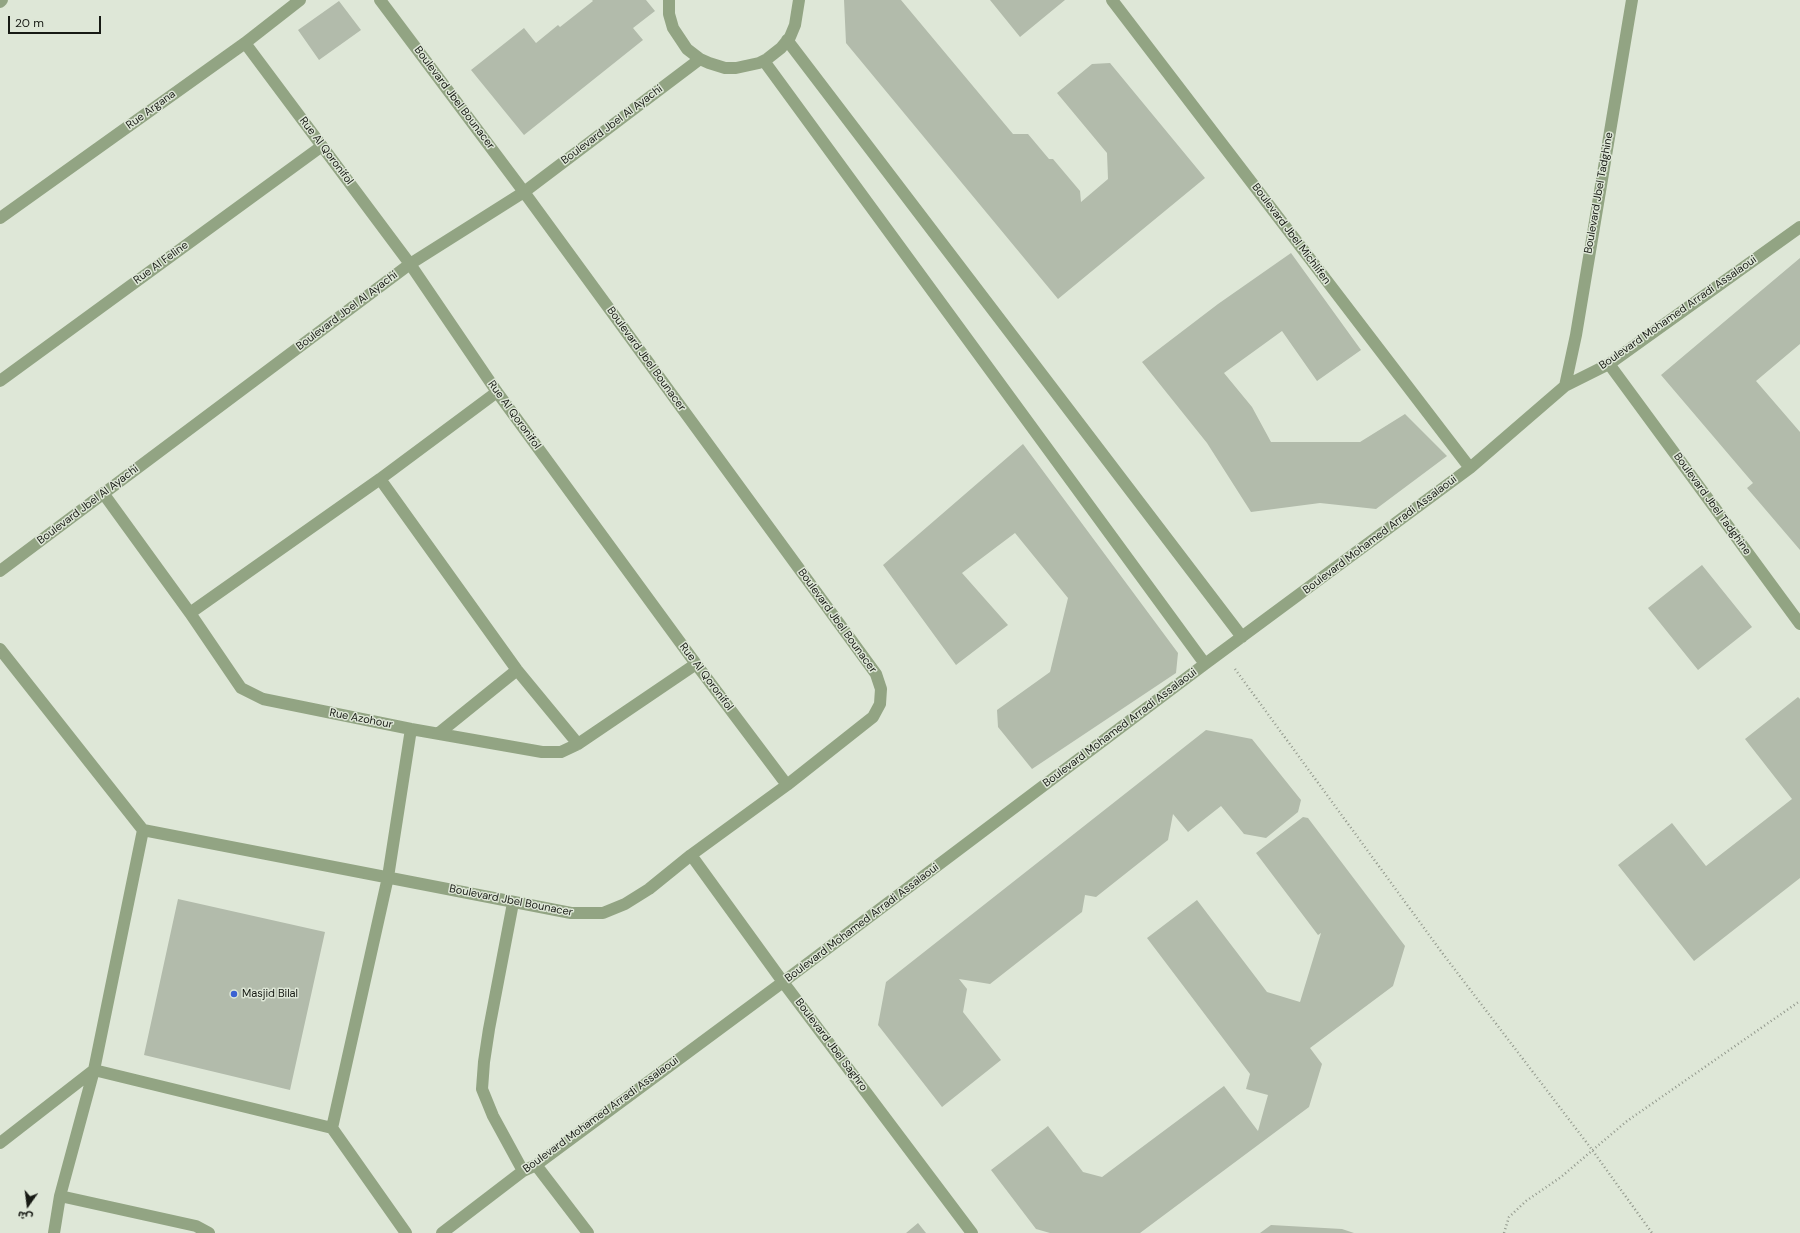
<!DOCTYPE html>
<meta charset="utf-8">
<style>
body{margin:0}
#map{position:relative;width:1800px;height:1233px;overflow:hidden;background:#dee7d7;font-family:"DM Sans","Noto Sans Arabic",sans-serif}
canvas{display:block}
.north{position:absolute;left:8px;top:1185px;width:40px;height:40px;-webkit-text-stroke:3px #dee7d7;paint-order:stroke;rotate:194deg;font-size:11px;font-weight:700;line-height:16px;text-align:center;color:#171a14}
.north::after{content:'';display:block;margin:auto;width:14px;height:18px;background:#171a14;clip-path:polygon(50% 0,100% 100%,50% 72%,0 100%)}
.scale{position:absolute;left:8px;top:16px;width:93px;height:18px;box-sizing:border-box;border:2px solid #171a14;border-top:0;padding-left:5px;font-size:12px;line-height:14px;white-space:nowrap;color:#171a14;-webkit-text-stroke:3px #dee7d7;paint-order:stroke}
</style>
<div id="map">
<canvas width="1800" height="1233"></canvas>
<div class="north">ش</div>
<div class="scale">20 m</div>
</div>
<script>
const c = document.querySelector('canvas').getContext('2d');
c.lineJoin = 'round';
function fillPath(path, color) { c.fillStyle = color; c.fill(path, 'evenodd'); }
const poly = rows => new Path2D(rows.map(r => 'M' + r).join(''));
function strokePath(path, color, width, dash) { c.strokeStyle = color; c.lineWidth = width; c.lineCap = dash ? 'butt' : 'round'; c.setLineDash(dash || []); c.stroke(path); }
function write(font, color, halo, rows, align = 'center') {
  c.font = font + ' "DM Sans",sans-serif'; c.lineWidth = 3; c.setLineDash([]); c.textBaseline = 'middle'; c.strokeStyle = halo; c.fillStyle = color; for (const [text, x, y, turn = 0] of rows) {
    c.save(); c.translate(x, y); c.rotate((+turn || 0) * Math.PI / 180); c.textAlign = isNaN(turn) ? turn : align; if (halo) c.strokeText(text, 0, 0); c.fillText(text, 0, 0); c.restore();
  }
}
fillPath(poly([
 [592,0,646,0,655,11,633,28,643,40,524,135,471,70,524,28,536,43,558,25,560,27,593,1],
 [844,0,901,0,1013,134,1028,134,1049,159,1053,159,1080,191,1081,202,1108,179,1107,153,1057,93,1092,64,1110,63,1205,178,1058,299,846,43],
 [990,0,1065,0,1020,37],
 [339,1,361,30,319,60,298,30],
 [1291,253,1361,350,1317,381,1282,331,1224,373,1252,407,1271,442,1360,442,1405,414,1447,456,1376,509,1320,503,1251,512,1207,443,1142,362,1218,304],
 [1800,258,1800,344,1756,381,1800,432,1800,550,1747,488,1753,483,1661,375],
 [1023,444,1178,653,1176,673,1032,769,998,727,997,710,1050,672,1068,598,1015,533,962,573,1008,625,956,665,883,565],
 [1702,565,1752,627,1698,670,1648,608],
 [1798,697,1800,699,1800,878,1694,961,1618,865,1672,823,1706,866,1792,799,1745,739],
 [1206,730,1252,739,1301,800,1298,812,1266,838,1244,834,1221,806,1188,832,1173,814,1168,840,1096,897,1085,895,1082,912,990,984,959,979,967,989,963,1012,1001,1060,942,1107,878,1025,886,982],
 [1303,817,1308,818,1405,946,1393,986,1310,1048,1322,1064,1309,1107,1140,1233,1050,1233,1036,1229,991,1170,1048,1126,1083,1172,1102,1177,1224,1086,1258,1131,1268,1095,1246,1089,1250,1074,1147,938,1197,900,1267,992,1300,1002,1321,933,1318,935,1256,853],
 [178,899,325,932,290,1090,144,1055],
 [918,1223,926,1233,906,1233],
 [1271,1225,1342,1229,1354,1233,1260,1233]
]), '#b2bbab');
strokePath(poly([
 [1235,669,1443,954,1593,1151,1652,1233],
 [1504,1233,1509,1217,1526,1201,1561,1177,1627,1121,1800,1001]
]), '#92988c', 2.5, [1, 3]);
strokePath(poly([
 [669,0,669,14,673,28,687,49,700,59,709,63,725,68,736,68,759,63,767,59,781,48,790,37,795,25,799,0],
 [1112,0,1470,468],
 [0,2,2,0],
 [787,40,1242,637],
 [245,43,410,264,497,392,696,664,787,785],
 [764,61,1205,664],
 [0,218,245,43,300,0],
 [1609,364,1800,624],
 [0,381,322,146],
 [1565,386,1576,335,1632,0],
 [380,479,517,670,578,744],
 [103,493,190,613,241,688,263,699,411,729,542,752,561,752,578,744,696,664],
 [0,571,410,264,524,192,700,59],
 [190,613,380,479,497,392],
 [0,649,143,830,94,1070,60,1196,54,1233],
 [439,733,517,670],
 [143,830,571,913,603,913,625,904,649,889,691,855,787,785,873,717,880,704,881,689,876,674,524,192,380,0],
 [691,855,783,982,972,1233],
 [513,903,489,1029,484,1062,482,1089,493,1116,523,1171],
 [332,1128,388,877,411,729],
 [0,1143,94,1070,332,1128,406,1233],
 [536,1165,588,1233],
 [60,1196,196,1226,209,1233],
 [442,1233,523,1171,536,1165,783,982,1205,664,1470,468,1565,386,1609,364,1800,227]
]), '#92a483', 12);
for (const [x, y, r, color] of [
 [234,994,4,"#3a61d2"]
]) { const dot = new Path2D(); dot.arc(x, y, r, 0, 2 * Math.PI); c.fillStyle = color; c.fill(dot); strokePath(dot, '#dee7d7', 1.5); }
write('11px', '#171a14', '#dee7d7', [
 ["Boulevard Jbel Bounacer",454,98,53],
 ["Rue Argana",151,110,-36],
 ["Boulevard Jbel Al Ayachi",612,125,-37],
 ["Rue Al Qoronifol",326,151,53],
 ["Boulevard Jbel Tadghine",1599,193,-80],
 ["Boulevard Jbel Michlifen",1291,234,53],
 ["Rue Al Feline",161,263,-36],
 ["Boulevard Jbel Al Ayachi",347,311,-37],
 ["Boulevard Mohamed Arradi Assalaoui",1678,313,-35],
 ["Boulevard Jbel Bounacer",646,359,54],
 ["Rue Al Qoronifol",514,415,54],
 ["Boulevard Jbel Tadghine",1712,504,54],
 ["Boulevard Jbel Al Ayachi",88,505,-37],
 ["Boulevard Mohamed Arradi Assalaoui",1380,535,-37],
 ["Boulevard Jbel Bounacer",837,621,54],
 ["Rue Al Qoronifol",706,677,53],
 ["Rue Azohour",361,719,11],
 ["Boulevard Mohamed Arradi Assalaoui",1120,728,-37],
 ["Boulevard Jbel Bounacer",511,901,11],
 ["Boulevard Mohamed Arradi Assalaoui",862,923,-37],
 ["Boulevard Jbel Saghro",831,1045,53],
 ["Boulevard Mohamed Arradi Assalaoui",601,1115,-36]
]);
write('11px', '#171a14', '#dee7d7', [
 ["Masjid Bilal",242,994]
], 'left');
</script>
